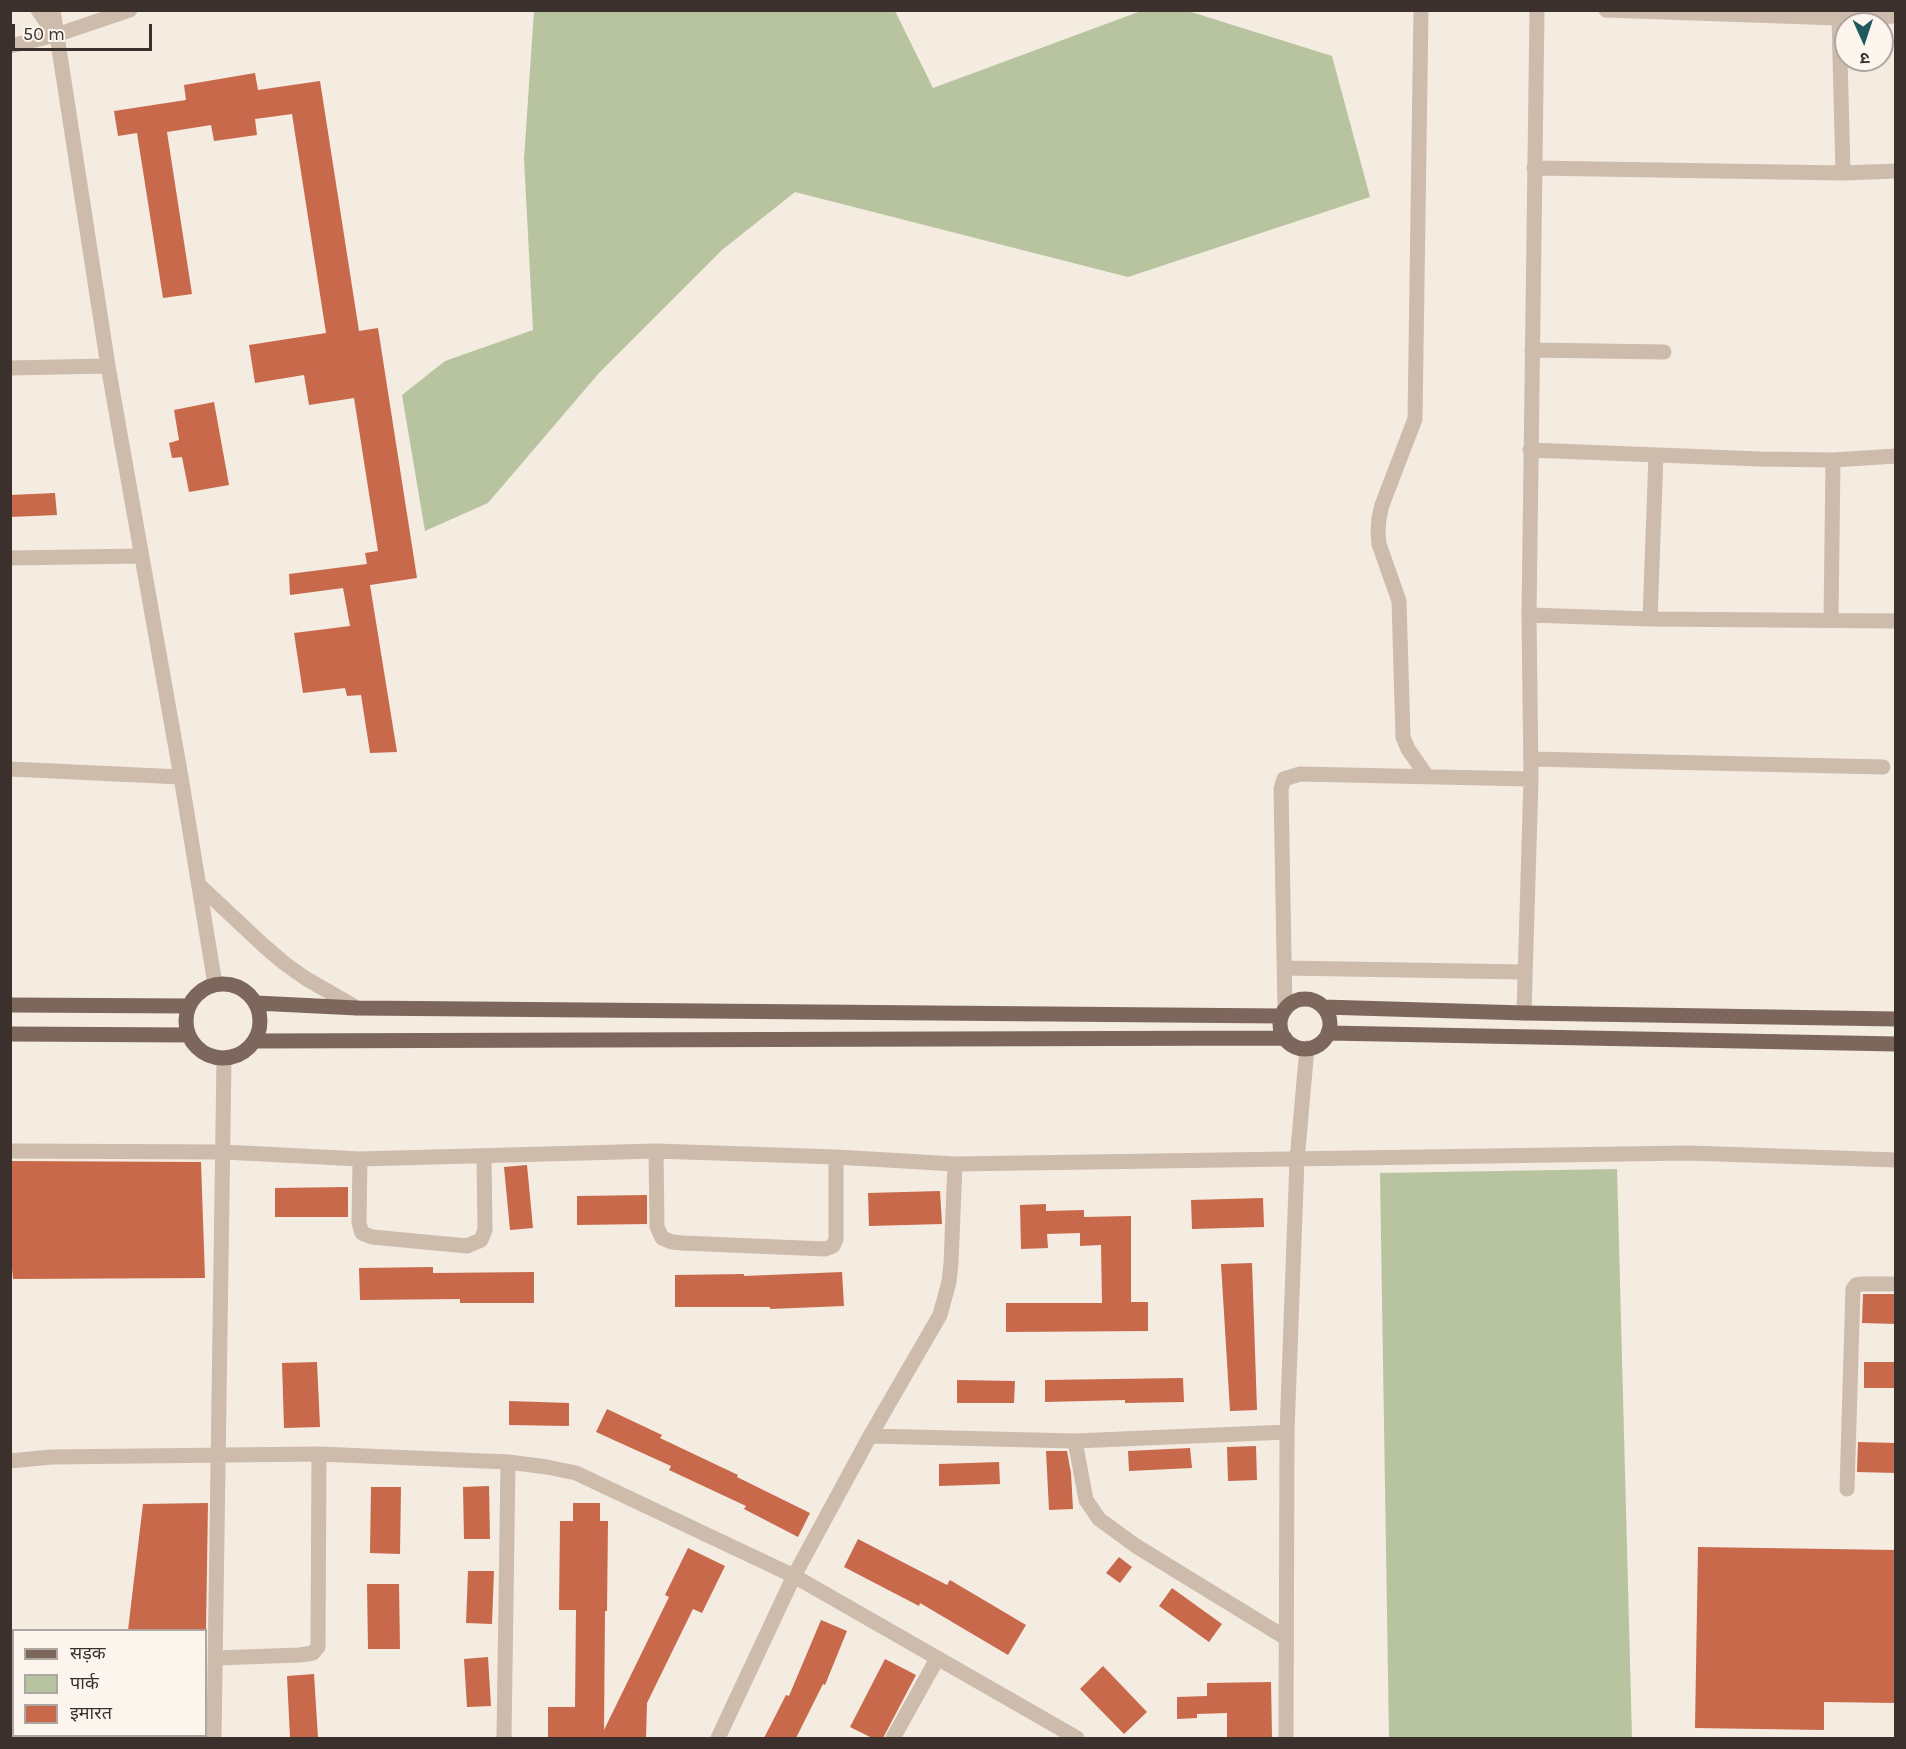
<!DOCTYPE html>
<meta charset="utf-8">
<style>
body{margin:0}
#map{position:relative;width:1906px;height:1749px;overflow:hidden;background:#f4ebe1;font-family:Karla,"Noto Sans Devanagari",sans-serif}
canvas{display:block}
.frame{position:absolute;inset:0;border:12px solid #3b302b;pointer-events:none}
.legend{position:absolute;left:12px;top:1629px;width:195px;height:108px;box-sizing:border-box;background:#fbf5ee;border:2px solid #aea6a0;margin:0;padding:8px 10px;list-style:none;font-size:18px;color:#3b302b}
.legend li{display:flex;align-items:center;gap:12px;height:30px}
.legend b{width:30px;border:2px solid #aea6a0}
.north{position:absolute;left:1834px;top:12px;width:60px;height:60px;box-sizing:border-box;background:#fbf5ee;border:2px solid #aea6a0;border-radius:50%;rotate:177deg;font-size:16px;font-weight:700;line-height:24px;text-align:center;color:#3b302b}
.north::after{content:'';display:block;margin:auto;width:21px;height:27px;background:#1f5a5e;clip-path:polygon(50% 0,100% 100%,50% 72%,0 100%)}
.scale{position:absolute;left:12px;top:24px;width:140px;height:27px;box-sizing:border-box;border:3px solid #3b302b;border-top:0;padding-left:8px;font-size:18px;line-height:21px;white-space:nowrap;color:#3b302b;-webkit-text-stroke:4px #fbf5ee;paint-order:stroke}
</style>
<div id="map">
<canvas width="1906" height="1749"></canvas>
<div class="frame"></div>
<ul class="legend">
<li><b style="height:8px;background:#7d675c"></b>सड़क</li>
<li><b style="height:16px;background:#b8c4a0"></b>पार्क</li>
<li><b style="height:16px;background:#c8694b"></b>इमारत</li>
</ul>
<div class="north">उ</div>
<div class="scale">50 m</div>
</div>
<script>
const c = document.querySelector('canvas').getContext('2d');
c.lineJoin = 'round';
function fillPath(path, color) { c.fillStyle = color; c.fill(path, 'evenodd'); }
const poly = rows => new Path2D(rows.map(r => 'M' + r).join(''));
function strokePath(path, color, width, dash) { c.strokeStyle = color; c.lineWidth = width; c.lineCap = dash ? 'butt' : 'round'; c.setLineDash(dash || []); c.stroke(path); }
fillPath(poly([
 [534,11,895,11,933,88,1141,11,1188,11,1332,56,1370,197,1128,277,795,192,722,250,599,373,488,503,425,531,402,395,445,361,533,330,524,159],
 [1617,1169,1632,1738,1389,1738,1380,1173]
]), '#b8c4a0');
fillPath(poly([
 [255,73,258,90,320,81,359,331,378,328,417,578,370,585,397,752,370,753,361,695,347,696,345,688,303,693,294,633,350,626,343,588,290,595,289,574,367,564,365,553,378,551,354,398,309,405,304,375,255,383,249,345,326,333,292,114,255,119,257,135,214,141,211,125,167,132,192,294,163,298,137,133,118,136,114,111,186,100,184,85],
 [214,402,229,485,189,492,182,457,172,458,169,443,179,440,174,410],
 [55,493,57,515,10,517,10,495],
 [10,1161,201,1162,205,1278,13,1279,10,1248],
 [527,1165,533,1228,510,1230,504,1167],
 [348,1187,348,1217,275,1217,275,1188],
 [940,1191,942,1224,869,1226,868,1193],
 [647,1195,647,1224,577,1225,577,1196],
 [1263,1198,1264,1227,1192,1229,1191,1200],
 [1046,1204,1046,1211,1084,1210,1084,1217,1131,1216,1131,1302,1148,1302,1148,1331,1006,1332,1006,1303,1102,1303,1101,1245,1080,1246,1080,1233,1047,1234,1048,1248,1021,1249,1020,1205],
 [1252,1263,1257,1410,1230,1411,1221,1264],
 [433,1267,433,1273,534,1272,534,1303,460,1303,460,1299,360,1300,359,1268],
 [842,1272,844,1306,770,1309,770,1307,675,1307,675,1275,744,1274,744,1276],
 [1863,1294,1896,1294,1896,1324,1862,1323],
 [317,1362,320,1427,284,1428,282,1363],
 [1864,1362,1896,1362,1896,1388,1864,1388],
 [1183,1378,1184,1402,1125,1403,1125,1400,1045,1402,1045,1380],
 [957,1380,1015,1381,1014,1403,957,1403],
 [509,1401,569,1403,569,1426,509,1425],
 [607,1409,662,1435,660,1438,738,1475,737,1477,810,1513,798,1537,744,1509,746,1506,669,1470,671,1466,596,1432],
 [1858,1442,1896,1443,1896,1473,1857,1472],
 [1256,1446,1257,1480,1228,1481,1227,1447],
 [1190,1448,1192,1468,1129,1471,1128,1451],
 [1046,1451,1067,1451,1071,1473,1073,1509,1049,1510],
 [999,1462,1000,1484,939,1486,939,1464],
 [489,1486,490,1539,464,1539,463,1487],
 [371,1487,401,1487,400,1554,370,1553],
 [208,1503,206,1630,128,1630,143,1504],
 [573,1503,600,1503,600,1521,608,1521,607,1611,605,1611,604,1730,669,1597,665,1595,688,1548,725,1566,702,1613,693,1609,647,1703,646,1738,548,1738,548,1707,575,1707,576,1610,559,1610,560,1521,573,1521],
 [858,1539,947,1585,950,1580,1026,1625,1008,1655,920,1603,919,1606,844,1567],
 [1698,1547,1896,1550,1896,1703,1824,1702,1824,1730,1695,1728],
 [1119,1557,1132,1567,1120,1583,1106,1573],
 [468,1571,494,1571,492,1624,466,1623],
 [367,1584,399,1584,400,1649,368,1649],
 [1172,1588,1222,1624,1209,1642,1159,1606],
 [821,1620,847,1631,825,1685,823,1684,796,1738,764,1738,786,1695,789,1696],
 [488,1657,491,1706,467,1707,464,1659],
 [885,1659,916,1675,883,1738,872,1738,850,1727],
 [1103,1666,1147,1712,1124,1734,1080,1689],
 [314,1674,318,1738,290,1738,287,1676],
 [1271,1682,1272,1738,1227,1738,1227,1713,1197,1714,1197,1718,1177,1719,1177,1697,1207,1696,1207,1683]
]), '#c8694b');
strokePath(poly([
 [38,10,54,33],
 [53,10,108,366,181,777,215,984],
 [1421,10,1415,419,1382,505,1379,518,1378,532,1379,544,1399,601,1403,737,1408,749,1426,775],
 [1606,10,1839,18,1896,16],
 [1839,18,1843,173],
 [10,46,56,35,130,10],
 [1534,168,1843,173,1896,171],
 [1532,350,1664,352],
 [10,368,108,366],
 [1530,450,1760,459,1833,460,1896,456],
 [10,558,141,556],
 [1529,615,1650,619,1896,621],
 [1650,619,1656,455],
 [1831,620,1833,460],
 [1531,759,1883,767],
 [10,769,181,777],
 [199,885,263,945,284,963,305,978,357,1008],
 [1284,968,1525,972],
 [1285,1010,1281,789,1284,779,1300,774,1531,779],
 [1524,1013,1531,779,1529,615,1537,10],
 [10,1151,224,1152,360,1159,656,1151,836,1157,955,1164,1689,1153,1896,1160],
 [656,1151,657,1227,662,1238,672,1242,683,1243,825,1249,833,1246,836,1239,836,1157],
 [360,1159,359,1223,362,1233,372,1237,467,1246,481,1240,485,1230,484,1157],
 [870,1436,1075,1441,1287,1432],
 [1075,1441,1086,1500,1099,1519,1136,1546,1286,1638],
 [10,1461,51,1457,319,1454,508,1462,547,1467,576,1473,794,1576,1077,1738],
 [1847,1489,1853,1289,1856,1285,1862,1284,1896,1284],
 [215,1658,300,1655,313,1653,318,1647,319,1454],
 [214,1738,224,1059],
 [504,1738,508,1462],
 [718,1738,794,1576,870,1436,940,1315,949,1282,951,1263,955,1164],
 [893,1738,937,1659],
 [1286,1738,1287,1432,1297,1160,1307,1048]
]), '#cdbbac', 15);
strokePath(poly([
 '186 1021a37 37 0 1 1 74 0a37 37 0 1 1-74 0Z',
 '1280 1024a25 25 0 1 1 50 0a25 25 0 1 1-50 0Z',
 [256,1003,357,1008,1281,1016],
 [10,1005,189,1006],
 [1323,1007,1524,1013,1896,1019],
 [1328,1033,1896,1044],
 [10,1034,189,1035],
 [255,1041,1285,1038]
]), '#7d675c', 15);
</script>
